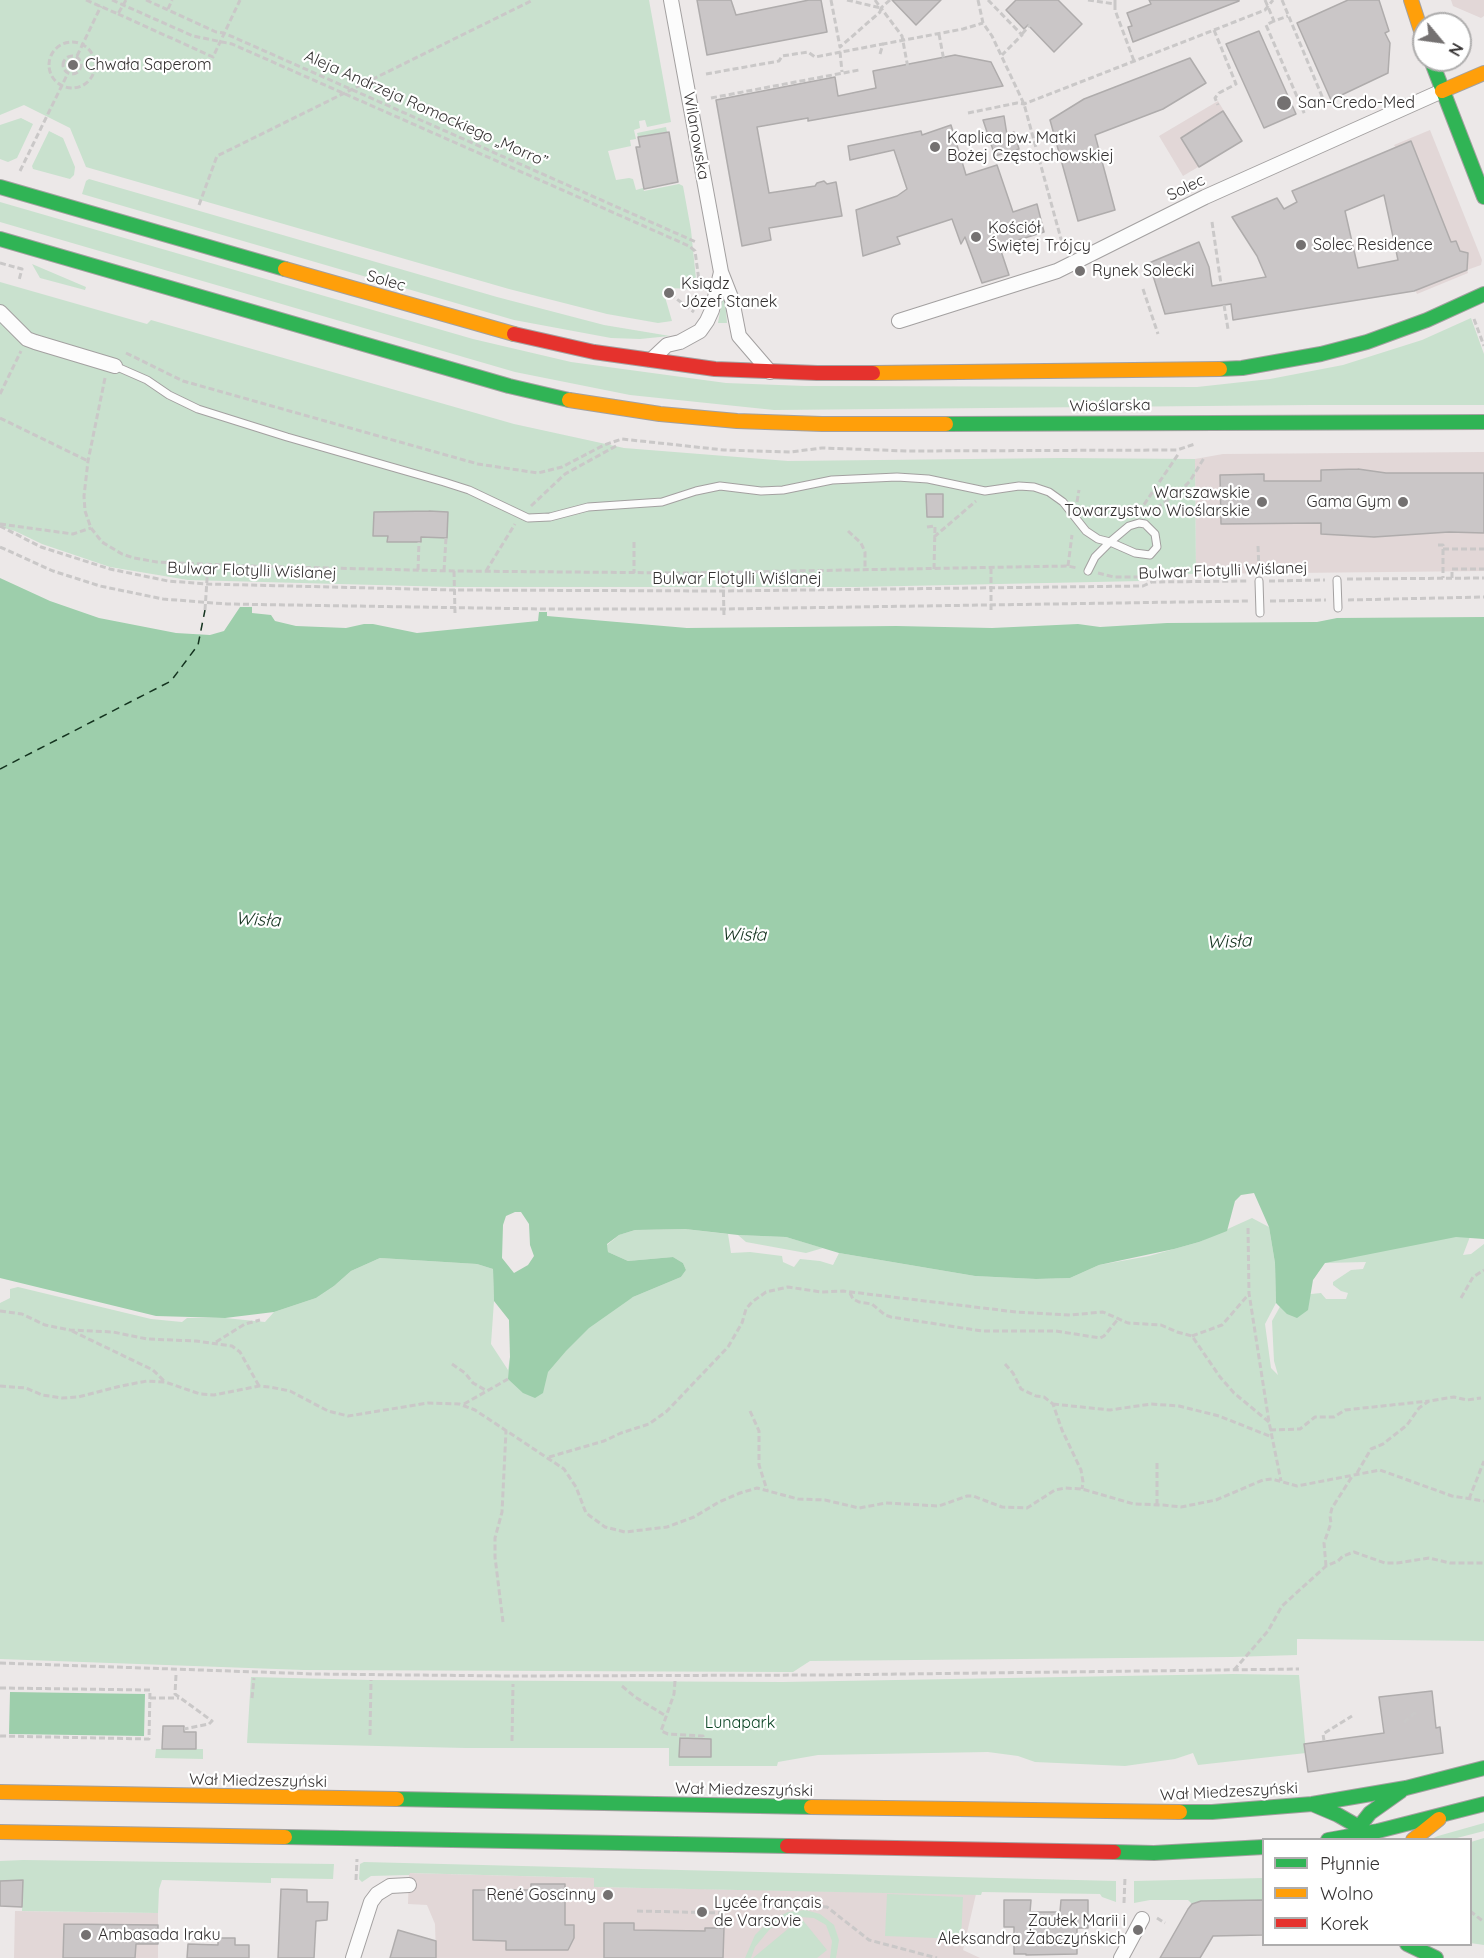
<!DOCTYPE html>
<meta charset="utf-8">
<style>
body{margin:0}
#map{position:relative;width:1484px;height:1958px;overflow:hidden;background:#ece8e8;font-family:Quicksand,sans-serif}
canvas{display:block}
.legend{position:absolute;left:1262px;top:1838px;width:210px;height:108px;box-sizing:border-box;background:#fff;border:2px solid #aeadad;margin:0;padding:8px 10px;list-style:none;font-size:18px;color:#343131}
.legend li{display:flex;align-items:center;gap:12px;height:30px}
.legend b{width:30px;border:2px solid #aeadad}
.north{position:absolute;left:1412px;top:12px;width:60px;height:60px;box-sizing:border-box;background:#fff;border:2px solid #aeadad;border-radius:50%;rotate:119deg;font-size:16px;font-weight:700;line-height:24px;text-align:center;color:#343131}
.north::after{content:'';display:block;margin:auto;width:21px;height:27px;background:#747171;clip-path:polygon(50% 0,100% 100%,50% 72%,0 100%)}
</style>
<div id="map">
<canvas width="1484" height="1958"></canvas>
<ul class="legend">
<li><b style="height:8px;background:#30b455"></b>Płynnie</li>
<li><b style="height:8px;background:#ff9f0a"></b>Wolno</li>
<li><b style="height:8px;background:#e5322d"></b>Korek</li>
</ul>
<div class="north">N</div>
</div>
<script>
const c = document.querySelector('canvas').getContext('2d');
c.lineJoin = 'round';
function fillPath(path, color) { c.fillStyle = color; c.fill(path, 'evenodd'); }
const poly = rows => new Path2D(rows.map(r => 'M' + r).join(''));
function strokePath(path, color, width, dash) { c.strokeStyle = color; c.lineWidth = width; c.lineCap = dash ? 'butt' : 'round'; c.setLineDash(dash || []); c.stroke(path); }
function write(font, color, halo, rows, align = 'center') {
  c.font = font + ' Quicksand,sans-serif'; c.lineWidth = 4.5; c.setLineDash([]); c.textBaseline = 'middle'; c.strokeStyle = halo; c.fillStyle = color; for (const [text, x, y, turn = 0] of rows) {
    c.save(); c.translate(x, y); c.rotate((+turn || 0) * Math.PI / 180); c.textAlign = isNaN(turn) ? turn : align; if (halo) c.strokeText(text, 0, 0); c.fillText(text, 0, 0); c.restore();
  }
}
fillPath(poly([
 [1451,0,1484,0,1484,16,1481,18,1453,6],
 [1218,101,1242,141,1183,176,1159,136],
 [1430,130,1482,260,1481,265,1467,270,1468,273,1417,294,1399,258,1408,193,1391,149,1395,147,1394,145],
 [1484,452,1484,571,1196,574,1195,459,1223,454],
 [409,1873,594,1878,594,1887,976,1894,963,1950,980,1958,436,1958,435,1924,427,1905,408,1904],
 [15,1911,158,1913,158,1958,14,1958]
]), '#e2d7d7');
fillPath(poly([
 [0,0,649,0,671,122,647,127,645,120,639,121,640,128,634,130,636,139,630,140,631,146,608,151,616,180,629,178,633,179,636,190,643,188,644,191,679,184,683,186,691,230,697,289,665,288,663,290,672,321,658,323,607,314,509,289,86,167,70,128,24,105,0,115],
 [21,118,33,124,17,158,8,162,0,159,0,125],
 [666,127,667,132,638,137,637,133],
 [49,131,63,138,75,167,74,175,70,179,33,169,32,166],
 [89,179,497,297,604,325,670,336,640,339,611,338,514,320,82,194,86,181],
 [0,202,473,339,571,362,726,383,805,386,1197,387,1270,379,1343,365,1422,340,1471,318,1484,354,1484,405,1311,405,774,410,630,395,515,372,0,222],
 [32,264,86,287,85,290,40,278],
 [0,282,147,324,151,320,514,424,624,448,788,461,1062,458,1195,459,1196,574,1142,573,1142,581,856,587,452,587,188,580,110,567,42,544,15,531,0,527],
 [723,294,726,311,727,323,718,323],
 [1252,1218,1269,1227,1275,1263,1276,1303,1265,1324,1271,1368,1278,1375,1274,1361,1272,1321,1282,1303,1311,1294,1321,1293,1326,1299,1346,1299,1348,1293,1341,1291,1333,1285,1333,1282,1351,1270,1363,1269,1366,1262,1324,1263,1313,1280,1323,1256,1471,1234,1463,1255,1471,1254,1484,1244,1484,1641,1297,1639,1297,1655,1232,1657,810,1661,793,1672,304,1670,0,1659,0,1303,10,1298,10,1289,18,1287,151,1319,182,1322,187,1318,225,1318,265,1322,274,1312,316,1298,334,1286,351,1271,380,1258,477,1264,493,1269,494,1301,491,1344,508,1370,510,1357,633,1297,681,1277,686,1270,683,1263,673,1257,628,1261,608,1252,607,1245,619,1235,635,1230,685,1229,728,1234,731,1253,750,1252,782,1256,783,1262,794,1267,800,1259,820,1261,833,1265,839,1253,975,1276,1036,1279,1070,1278,1099,1265,1149,1256,1199,1242],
 [738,1235,786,1237,823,1248,806,1253,746,1242],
 [1233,1674,1299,1675,1306,1753,1198,1765,1193,1753,1175,1759,1125,1766,1035,1762,1018,1756,988,1752,818,1755,778,1762,777,1766,669,1766,669,1748,466,1748,247,1743,251,1677,371,1680,783,1682],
 [156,1749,203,1749,203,1759,155,1758],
 [1484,1823,1484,1831,1453,1839,1431,1839,1438,1836],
 [1484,1838,1484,1945,1470,1943,1471,1842],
 [23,1860,334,1864,333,1879,271,1878,271,1883,162,1880,159,1889,158,1913,22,1911,23,1881,0,1881,0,1861],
 [364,1862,1116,1881,1116,1902,1102,1897,1100,1894,982,1892,981,1895,594,1887,594,1878,410,1873,409,1875,371,1876,362,1882,359,1879,360,1864],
 [1263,1878,1263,1900,1201,1901,1192,1904,1188,1900,1150,1900,1134,1903,1134,1881],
 [887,1894,963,1897,961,1939,885,1936],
 [805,1910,820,1914,834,1925,839,1940,836,1958,830,1958,832,1941,826,1925,814,1918,800,1917,780,1922,769,1930,755,1947,751,1958,745,1958,755,1935,768,1922,788,1912],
 [801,1918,827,1950,817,1958,753,1958]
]), '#c9e1ce');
fillPath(poly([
 [0,578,50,601,99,618,176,633,210,635,224,631,240,607,252,607,252,613,271,615,275,621,296,626,346,628,364,624,373,624,417,633,538,621,539,612,547,612,547,616,687,628,896,626,992,628,1078,624,1100,627,1167,623,1317,622,1337,618,1484,617,1484,1239,1456,1237,1325,1263,1313,1280,1308,1310,1297,1318,1287,1314,1276,1303,1275,1263,1269,1227,1254,1193,1241,1195,1235,1201,1227,1231,1199,1242,1174,1249,1099,1265,1070,1278,1036,1279,975,1276,839,1253,786,1237,738,1235,685,1229,635,1230,619,1235,607,1244,608,1252,628,1261,673,1257,683,1263,686,1270,681,1277,633,1297,589,1328,566,1351,548,1372,543,1393,535,1398,523,1393,508,1379,510,1357,509,1320,494,1301,493,1269,477,1264,380,1258,351,1271,334,1286,316,1298,274,1312,225,1318,156,1316,0,1278],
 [515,1212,521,1212,529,1224,530,1245,534,1256,528,1265,514,1273,502,1258,503,1225,506,1216],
 [10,1692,145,1694,144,1736,9,1734]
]), '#9dceab');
strokePath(poly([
 [0,769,171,681,198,645,205,610]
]), '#14331f', 1.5, [8, 6]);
const building = poly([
 [697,0,731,0,736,15,809,0,821,0,827,32,707,55,697,0],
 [892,0,941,0,916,25,892,0],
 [1016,0,1058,0,1082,24,1054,52,1028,25,1024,29,1006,10,1016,0],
 [1149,0,1239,0,1239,1,1133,42,1128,27,1132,26,1127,13,1151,4,1149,0],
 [1348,0,1379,0,1389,31,1385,33,1390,43,1388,73,1331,100,1297,23,1348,0],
 [1259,31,1296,114,1264,128,1226,44,1259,31],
 [955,55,991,62,1003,86,808,121,808,118,757,127,769,193,815,186,817,183,824,181,827,184,836,182,842,216,769,228,771,240,742,246,716,100,835,77,838,96,876,88,873,71,955,55],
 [1190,58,1206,83,1163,109,1095,135,1115,210,1078,221,1050,120,1084,99,1190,58],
 [1223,111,1242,141,1199,167,1181,138,1223,111],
 [1004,116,1007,135,1014,132,1019,149,995,156,983,120,1004,116],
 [951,125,966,175,997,165,1013,212,1037,204,1044,232,1015,241,1016,246,1001,251,1009,275,982,283,965,237,961,244,952,219,897,237,900,244,863,256,856,210,897,196,907,189,894,150,850,160,848,146,921,131,922,135,951,125],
 [669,132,678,182,644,189,636,147,640,147,638,137,669,132],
 [1411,141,1451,242,1456,241,1460,251,1468,253,1467,270,1414,291,1233,320,1231,304,1165,314,1149,263,1199,242,1209,267,1212,286,1266,277,1257,256,1232,217,1277,198,1284,209,1297,202,1292,191,1411,141],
 [1384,195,1398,260,1358,268,1345,211,1384,195],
 [1358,469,1386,473,1484,473,1484,533,1449,532,1374,537,1321,534,1321,523,1221,524,1220,475,1264,474,1264,481,1321,481,1321,470,1358,469],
 [926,494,943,494,943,517,927,517,926,494],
 [429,511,448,512,447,538,421,537,421,542,387,542,388,536,373,536,374,512,429,511],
 [1432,1691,1436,1728,1440,1727,1443,1753,1308,1772,1304,1744,1384,1733,1379,1697,1432,1691],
 [163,1726,184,1726,184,1732,196,1732,196,1749,162,1749,163,1726],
 [680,1738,711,1739,711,1757,679,1757,680,1738],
 [23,1880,22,1907,0,1906,0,1881,23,1880],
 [531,1884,565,1884,565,1925,574,1925,574,1938,568,1950,506,1950,506,1941,473,1940,473,1890,531,1890,531,1884],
 [281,1889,307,1890,307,1902,328,1902,327,1920,316,1921,314,1958,278,1958,281,1889],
 [1004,1900,1031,1900,1030,1912,1060,1912,1061,1900,1088,1900,1088,1928,1077,1928,1077,1954,1026,1955,1026,1954,1014,1954,1014,1927,1004,1927,1004,1900],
 [1263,1900,1263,1935,1213,1936,1200,1958,1160,1958,1188,1909,1192,1904,1201,1901,1263,1900],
 [604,1923,634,1923,634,1930,705,1931,705,1928,724,1928,723,1958,604,1958,604,1923],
 [64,1924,158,1925,158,1944,136,1944,135,1958,63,1958,64,1924],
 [398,1930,436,1941,436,1958,390,1958,398,1930],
 [218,1938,235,1938,235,1945,249,1945,249,1958,187,1958,188,1944,218,1945,218,1938]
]);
fillPath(building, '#cac6c7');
strokePath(building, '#afacac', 1.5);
const lane = poly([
 [115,366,147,380,169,395,198,409,287,437,444,482,469,490,528,518,550,517,588,507,662,502,696,491,720,486,761,491,783,490,832,480,897,477,928,479,985,491,1019,486,1034,487,1049,492,1063,502,1086,531,1098,539,1110,542,1129,526,1139,523,1145,524,1155,534,1157,547,1150,555,1135,553,1110,542,1095,557,1088,571],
 [1337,580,1338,608],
 [1259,581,1260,613]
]);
const street = poly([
 [671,0,721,272,732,300,739,336,770,372],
 [0,312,27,339,35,342,115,366],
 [899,321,1057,271,1205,197,1442,91],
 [651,360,667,345,680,342,700,331,707,321,712,310,721,272],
 [353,1958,371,1902,377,1894,390,1886,409,1885],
 [1121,1958,1142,1919]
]);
const fast = poly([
 [1431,60,1484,197],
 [0,187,285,269],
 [0,239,509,386,569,400],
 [1220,369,1242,368,1321,354,1367,342,1427,320,1484,294],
 [946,424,1484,422],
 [397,1799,811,1807],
 [1312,1804,1338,1815,1359,1827,1367,1835],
 [1180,1812,1212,1812,1312,1804,1406,1788,1484,1768],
 [285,1837,787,1846],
 [1328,1840,1378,1831,1484,1804],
 [1357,1840,1359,1827,1370,1813,1401,1791],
 [1114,1852,1154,1853,1264,1847],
 [1407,1944,1436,1958]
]);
const slow = poly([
 [1411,0,1424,40],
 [1442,91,1484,73],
 [285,269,514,334],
 [873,373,1220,369],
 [569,400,660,414,737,421,822,424,946,424],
 [0,1792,397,1799],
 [811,1807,1180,1812],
 [0,1832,285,1837],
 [1413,1840,1439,1819]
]);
const jam = poly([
 [514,334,594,352,715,369,817,373,873,373],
 [787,1846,1114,1852]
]);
strokePath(lane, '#a3a0a0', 9);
strokePath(street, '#a3a0a0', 16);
strokePath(fast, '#a3a0a0', 16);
strokePath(slow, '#a3a0a0', 16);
strokePath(jam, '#a3a0a0', 16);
strokePath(poly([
 [86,0,118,14,126,0],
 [112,0,193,36,232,44,689,246,695,251,700,288],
 [146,0,216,32,224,33,696,242],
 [831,0,840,47,880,12,881,8],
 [847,0,881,8],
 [875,0,880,7],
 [890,0,881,8,902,36,908,68],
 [978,0,983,23,992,36,1024,104,1064,250],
 [988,0,1022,35,1002,55],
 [1088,0,1115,4,1115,0],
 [1265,0,1274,21,1288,16],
 [1282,0,1326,106],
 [1115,4,1115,10,1134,61],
 [168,9,172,0],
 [118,14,213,57,240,0],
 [1274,21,1266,25,1305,115],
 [1214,30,1265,10,1273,0],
 [939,34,944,61],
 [1022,34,1031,24],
 '49 65a23 23 0 1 1 46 0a23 23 0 1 1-46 0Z',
 [840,52,842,72],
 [880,54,883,44,963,29,983,23],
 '63 65a9 9 0 1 1 18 0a9 9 0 1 1-18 0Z',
 [77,56,101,6],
 [706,74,779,61,782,56,808,52,815,57,883,44],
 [711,98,859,70],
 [968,113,1017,103,1024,104,1214,30,1236,84,1219,93,1215,98,1218,105],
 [20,171,68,73],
 [199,205,217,156,533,0],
 [1212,222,1221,284],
 [0,263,22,269,19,280],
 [1143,289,1158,334],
 [670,294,694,312],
 [1224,305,1228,329],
 [1474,319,1484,346],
 [126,353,183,381,478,464,538,473,562,467,604,445,622,439,724,450,790,452,822,448,908,451,1177,450,1195,444],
 [105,378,88,461,84,496,85,511,91,528,102,542,122,554,134,558,157,562,247,566,454,571,682,573,1068,566,1077,568],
 [0,394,21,351],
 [0,418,88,461],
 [1077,502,1079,490],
 [531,506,565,474,616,446],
 [1139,512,1179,453],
 [1149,513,1178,493,1190,481,1204,458],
 [0,524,73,534,91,528],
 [0,526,41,547,110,569,168,581,207,584,454,590,722,591,1143,586,1152,582,1248,581],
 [927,527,935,526,934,569],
 [848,531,861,543,865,552,865,570],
 [934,537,976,501],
 [634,542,634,573],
 [1438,545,1443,545,1443,578],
 [1258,546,1259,570],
 [0,547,53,571,100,586,163,599,227,604,543,609,723,609,1248,601],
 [1443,549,1484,549],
 [1068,566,1072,535],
 [991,568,991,611],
 [418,570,419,542],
 [444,571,446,538],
 [454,571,455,613],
 [486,571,515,524],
 [723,573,724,617],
 [1098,573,1114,577,1142,577,1152,582],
 [1452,578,1452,569,1484,569],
 [1347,579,1484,578],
 [1269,581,1325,580],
 [1348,600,1484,597],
 [1270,601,1326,600],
 [205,610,208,564],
 [1248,1228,1249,1293,1269,1422,1281,1481],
 [850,1293,853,1299,859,1302,872,1304,885,1315,891,1317,982,1331,1056,1331,1100,1338,1104,1336,1119,1318],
 [1461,1298,1473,1277,1484,1270],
 [0,1311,22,1314,45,1325,70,1330,113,1332,147,1339,196,1341,232,1346,240,1352,259,1386],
 [72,1331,153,1370,165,1382],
 [1192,1336,1222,1325,1249,1294],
 [216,1342,245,1324,260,1320],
 [452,1364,465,1373,473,1383,487,1391],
 [1005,1364,1013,1373,1021,1389,1036,1396,1044,1397,1053,1404,1062,1430,1081,1470,1083,1482,1082,1489],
 [0,1386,26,1388,42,1395,62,1398,78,1397,121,1386,147,1381,165,1382,200,1394,214,1395,259,1386,270,1387,290,1391,328,1411,348,1416,428,1403,459,1404,475,1410,564,1469,576,1487,586,1513,605,1527,625,1532,667,1527,694,1517,719,1502,740,1493,757,1488,798,1499,825,1500,859,1508,886,1503,939,1506,967,1496,973,1496,1002,1507,1027,1508,1055,1490,1065,1488,1082,1489,1134,1504,1163,1505,1181,1507,1216,1500,1263,1480,1272,1479,1297,1486,1380,1470,1452,1496,1484,1501],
 [464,1404,508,1379],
 [1053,1404,1110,1410,1151,1404,1179,1406,1219,1416,1272,1437],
 [750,1411,759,1431,759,1465,767,1490],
 [1270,1430,1300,1429,1315,1417,1334,1417,1345,1410,1429,1401],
 [549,1457,604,1441,621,1433,649,1424,667,1411,728,1347,742,1323,746,1309,752,1302,766,1292,788,1287,821,1292,843,1291,1016,1312,1070,1315,1103,1312,1128,1323,1161,1325,1177,1332,1192,1336,1220,1377,1234,1393,1269,1422],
 [1157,1463,1157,1505],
 [1357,1473,1371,1449,1383,1444,1407,1425,1419,1408,1429,1401,1454,1397,1467,1400,1481,1398],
 [1469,1499,1484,1461],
 [1326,1566,1324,1543,1331,1523,1330,1516,1332,1508,1353,1475],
 [503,1622,495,1557,495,1538,502,1512,506,1431],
 [0,1663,315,1674,513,1676,824,1675,1299,1669],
 [1234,1670,1268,1631,1282,1606,1326,1566,1338,1561,1343,1556,1354,1552,1385,1563,1397,1563,1429,1558,1450,1563,1484,1563],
 [176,1675,175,1694,212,1721,209,1724,184,1729],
 [675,1681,674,1694,661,1731,668,1734,703,1736,703,1739],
 [622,1686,635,1697,666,1716],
 [0,1688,150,1690,149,1739,0,1736],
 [150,1698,179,1698],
 [252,1698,254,1678],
 [1404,1722,1417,1711],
 [370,1735,371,1680],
 [512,1741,513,1684],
 [1324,1741,1323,1734,1352,1716],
 [356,1880,357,1859],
 [1124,1903,1125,1877],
 [637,1911,725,1913,737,1904,827,1907,869,1940,937,1958],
 [1470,1911,1484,1922],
 [1157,1918,1165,1923]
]), '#cac8c8', 3, [6, 3]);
strokePath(lane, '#fcfcfc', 7);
strokePath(street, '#fcfcfc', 14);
strokePath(fast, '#30b455', 14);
strokePath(slow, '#ff9f0a', 14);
strokePath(jam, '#e5322d', 14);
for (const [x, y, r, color] of [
 [73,65,6,"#747171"],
 [1284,103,8,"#747171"],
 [935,147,6,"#747171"],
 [976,237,6,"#747171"],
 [1301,245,6,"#747171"],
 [1080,271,6,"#747171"],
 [669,293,6,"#747171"],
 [1262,502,6,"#747171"],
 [1403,502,6,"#747171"],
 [608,1895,6,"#747171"],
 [702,1912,6,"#747171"],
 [1138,1930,6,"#747171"],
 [86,1935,6,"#747171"]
]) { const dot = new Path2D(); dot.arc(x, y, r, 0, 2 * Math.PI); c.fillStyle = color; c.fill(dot); strokePath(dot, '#fff', 2); }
write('16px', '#343131', '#fff', [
 ["Chwała Saperom",85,65],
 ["San-Credo-Med",1298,103],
 ["Kaplica pw. Matki",947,138],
 ["Bożej Częstochowskiej",947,156],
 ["Kościół",988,228],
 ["Świętej Trójcy",988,246],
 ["Solec Residence",1313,245],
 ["Rynek Solecki",1092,271],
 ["Ksiądz",681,284],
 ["Józef Stanek",681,302],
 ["Warszawskie",1250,493,"right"],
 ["Towarzystwo Wioślarskie",1250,511,"right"],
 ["Gama Gym",1391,502,"right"],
 ["René Goscinny",596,1895,"right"],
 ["Lycée français",714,1903],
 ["de Varsovie",714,1921],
 ["Zaułek Marii i",1126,1921,"right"],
 ["Aleksandra Żabczyńskich",1126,1939,"right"],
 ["Ambasada Iraku",98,1935]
], 'left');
write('16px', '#343131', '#fff', [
 ["Aleja Andrzeja Romockiego „Morro”",426,109,24],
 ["Wilanowska",696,136,80],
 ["Solec",1186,188,-26],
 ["Solec",386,281,16],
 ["Wioślarska",1110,406,-1],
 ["Bulwar Flotylli Wiślanej",252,571,2],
 ["Bulwar Flotylli Wiślanej",1223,571,-2],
 ["Bulwar Flotylli Wiślanej",737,579],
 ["Wał Miedzeszyński",258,1781,1],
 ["Wał Miedzeszyński",744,1790,1],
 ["Wał Miedzeszyński",1229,1792,-3]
]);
write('16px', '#043f1f', '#fff', [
 ["Lunapark",740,1723]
]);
write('italic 18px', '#14331f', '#fff', [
 ["Wisła",258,920,3],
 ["Wisła",744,935,1],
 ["Wisła",1229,942,-3]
]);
</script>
